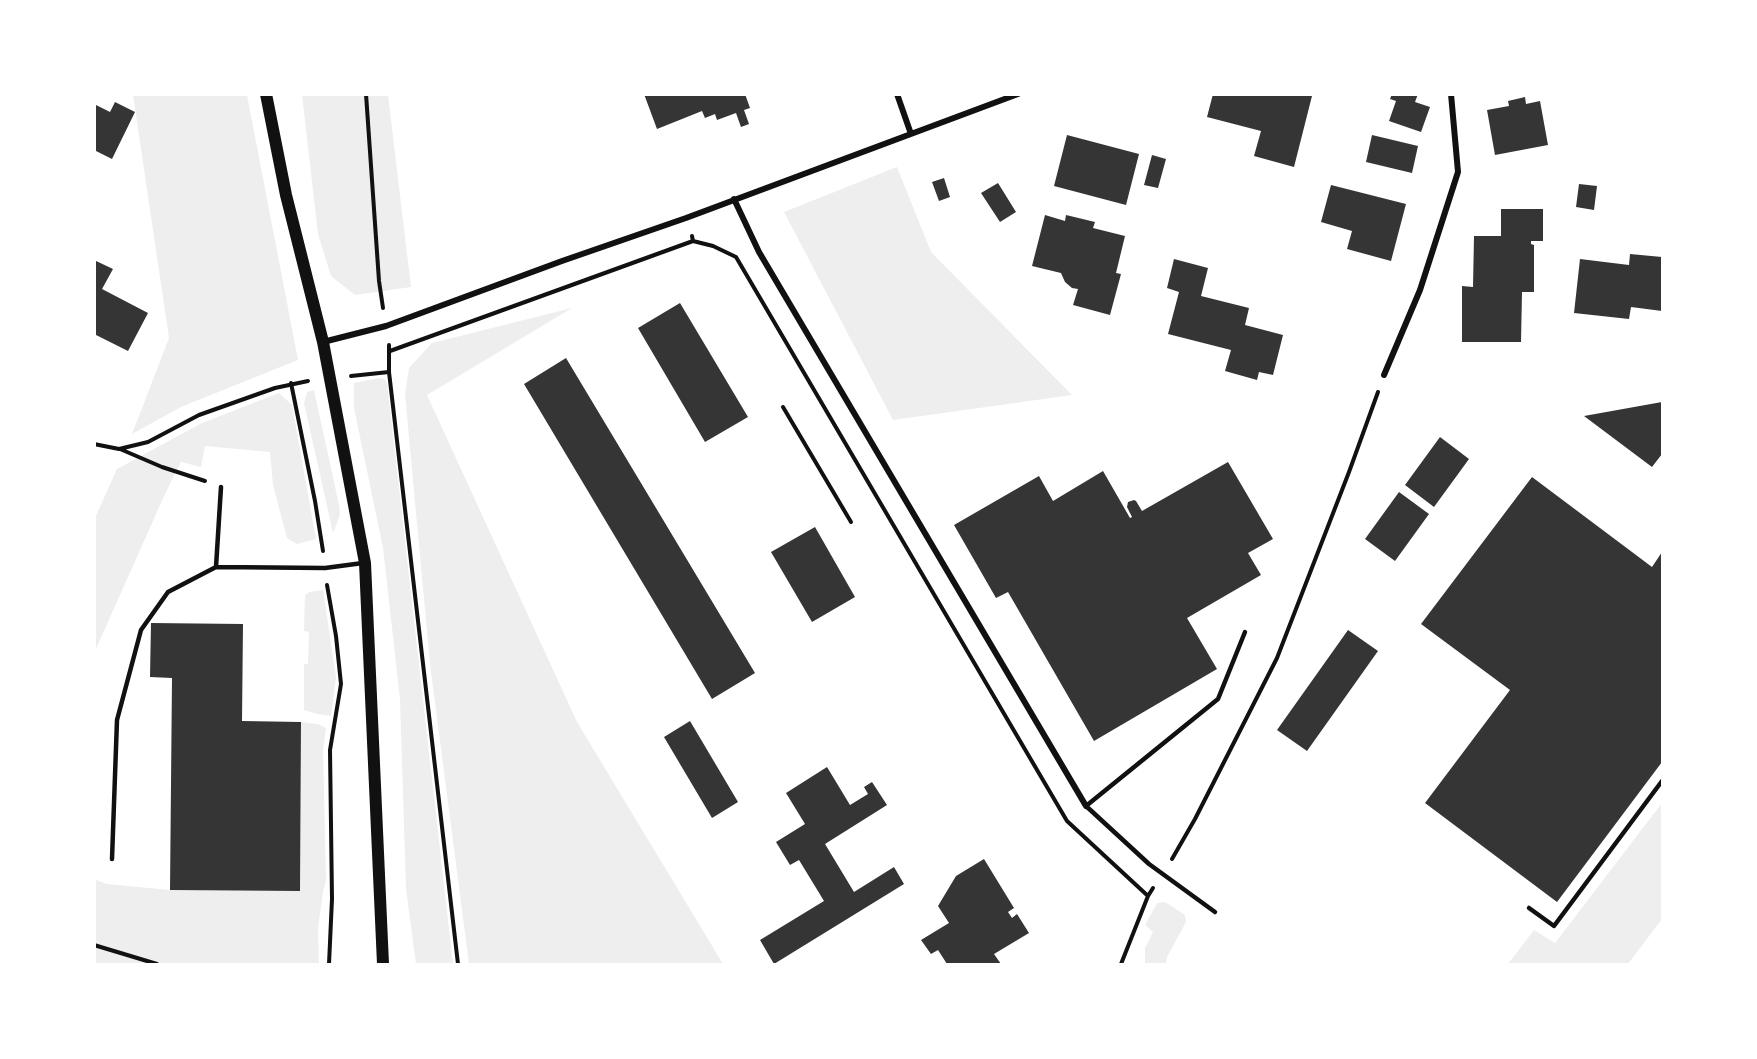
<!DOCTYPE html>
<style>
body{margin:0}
#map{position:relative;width:1757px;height:1059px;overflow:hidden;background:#fff;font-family:"Titillium Web",sans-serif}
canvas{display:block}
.frame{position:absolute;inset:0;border:96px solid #fff;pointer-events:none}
</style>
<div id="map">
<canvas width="1757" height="1059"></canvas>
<div class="frame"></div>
</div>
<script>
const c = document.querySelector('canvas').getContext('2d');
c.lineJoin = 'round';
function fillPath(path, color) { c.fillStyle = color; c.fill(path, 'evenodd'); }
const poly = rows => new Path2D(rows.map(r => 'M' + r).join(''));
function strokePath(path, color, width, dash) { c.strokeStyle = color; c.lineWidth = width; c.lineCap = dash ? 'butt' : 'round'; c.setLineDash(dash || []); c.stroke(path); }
fillPath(poly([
 [133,95,247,95,298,360,181,407,132,434,169,338],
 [302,95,388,95,411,287,355,295,331,276,318,234],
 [897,167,931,252,1072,395,893,420,784,212],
 [572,308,427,395,577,722,723,964,469,964,430,664,405,394,409,368,432,343],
 [379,378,384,379,387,382,453,964,416,964,406,889,400,699,383,548,354,408,354,383],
 [314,390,339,505,340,515,333,533,304,403,307,392],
 [279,393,292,405,316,539,297,544,287,538,273,485,270,452,205,446,201,467,181,462,165,494,95,651,95,518,117,469,202,423],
 [323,590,336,677,331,716,317,714,304,710,304,664,308,664,309,632,304,631,305,595,309,592],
 [301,722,318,724,326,728,323,751,326,880,323,892,318,928,319,964,95,964,94,879,107,884,170,890,300,891],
 [1662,803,1662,919,1628,964,1508,964,1534,930,1555,943],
 [1165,902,1185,915,1186,922,1167,957,1166,964,1145,964,1145,948,1153,932,1145,925,1157,903]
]), '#eee');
fillPath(poly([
 [644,94,745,94,750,108,744,110,749,124,741,127,736,113,717,120,715,114,705,118,702,111,657,129],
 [1213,94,1312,96,1294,167,1254,156,1261,131,1207,117],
 [1392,94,1418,94,1415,102,1430,107,1421,132,1389,121,1396,101,1390,99],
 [1525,97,1526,104,1540,101,1548,145,1495,155,1487,110,1509,106,1508,101],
 [115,102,135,112,112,159,94,150,94,104,110,112],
 [1067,135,1139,154,1126,205,1054,186],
 [1372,135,1418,146,1412,173,1366,162],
 [1152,155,1166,159,1158,188,1144,185],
 [944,178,950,197,939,201,932,182],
 [998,183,1016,212,1000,222,981,193],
 [1579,184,1597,186,1594,210,1576,207],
 [1331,185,1406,204,1391,261,1347,249,1352,231,1321,222],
 [1501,209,1543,209,1543,241,1531,241,1531,244,1534,245,1534,292,1522,292,1521,342,1462,342,1462,286,1473,287,1474,236,1501,236],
 [1045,215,1065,221,1066,215,1095,222,1093,228,1125,236,1116,273,1121,274,1110,315,1073,305,1078,289,1072,288,1065,282,1061,273,1032,266],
 [1630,254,1662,257,1662,311,1631,307,1629,319,1574,313,1580,259,1629,265],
 [1174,259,1208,268,1201,296,1249,308,1245,325,1283,335,1273,375,1259,372,1257,380,1225,371,1231,350,1168,334,1179,292,1167,288],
 [94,260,113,269,102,289,148,313,128,351,94,334],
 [680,303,748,417,705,442,638,328],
 [566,358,755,673,712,699,524,384],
 [1662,402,1662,454,1652,467,1584,416],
 [1440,437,1469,459,1434,507,1405,485],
 [1228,462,1273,539,1248,553,1261,575,1187,618,1217,669,1094,741,1008,592,996,598,954,525,1039,476,1053,501,1103,471,1130,518,1132,517,1127,507,1128,502,1134,500,1136,501,1142,511],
 [1532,477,1652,567,1662,552,1662,762,1557,902,1425,803,1510,690,1421,624],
 [1399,492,1429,514,1395,561,1365,539],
 [815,527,855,597,812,622,771,552],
 [151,623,243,624,242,721,301,722,300,891,170,890,172,678,150,677],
 [1348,630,1378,651,1307,751,1277,730],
 [690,721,738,802,712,818,664,737],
 [827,767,850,805,868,794,864,787,872,782,887,805,825,844,854,892,894,867,904,884,774,964,760,940,824,901,799,860,790,865,776,842,805,824,786,793],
 [984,859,1014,908,1008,912,1012,918,1017,914,1029,933,994,954,1001,964,947,964,938,950,931,954,921,940,949,923,938,906,956,876]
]), '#353535');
strokePath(poly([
 [366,94,379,281,383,308],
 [692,236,693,241,713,246,736,257,1067,821,1148,896],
 [389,345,389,372,458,964],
 [390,351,693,241],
 [351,376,389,372],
 [291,383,315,501,323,551],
 [783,407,851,522],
 [94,444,119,449,148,442,199,415,275,388,308,381],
 [120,449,162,467,205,481],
 [327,585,336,636,341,684,330,750,332,899,329,964],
 [1172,859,1195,819,1277,658,1349,472,1378,392],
 [94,945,157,964],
 [1121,964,1148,896,1153,888]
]), '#111', 4);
strokePath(poly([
 [221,487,216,567,325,568,363,563],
 [112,859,117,720,141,630,168,592,216,567],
 [1529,908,1554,926,1662,781],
 [1215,912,1149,864,1086,806,1218,699,1245,632]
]), '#111', 4.5);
strokePath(poly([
 [897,94,911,134],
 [734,199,759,252,1086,806],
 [323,342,386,326,562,261,686,218,1018,94],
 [1384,375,1420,290,1458,172,1451,94]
]), '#111', 6);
strokePath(poly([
 [266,94,286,195,323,342,365,563,383,964]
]), '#111', 12);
</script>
